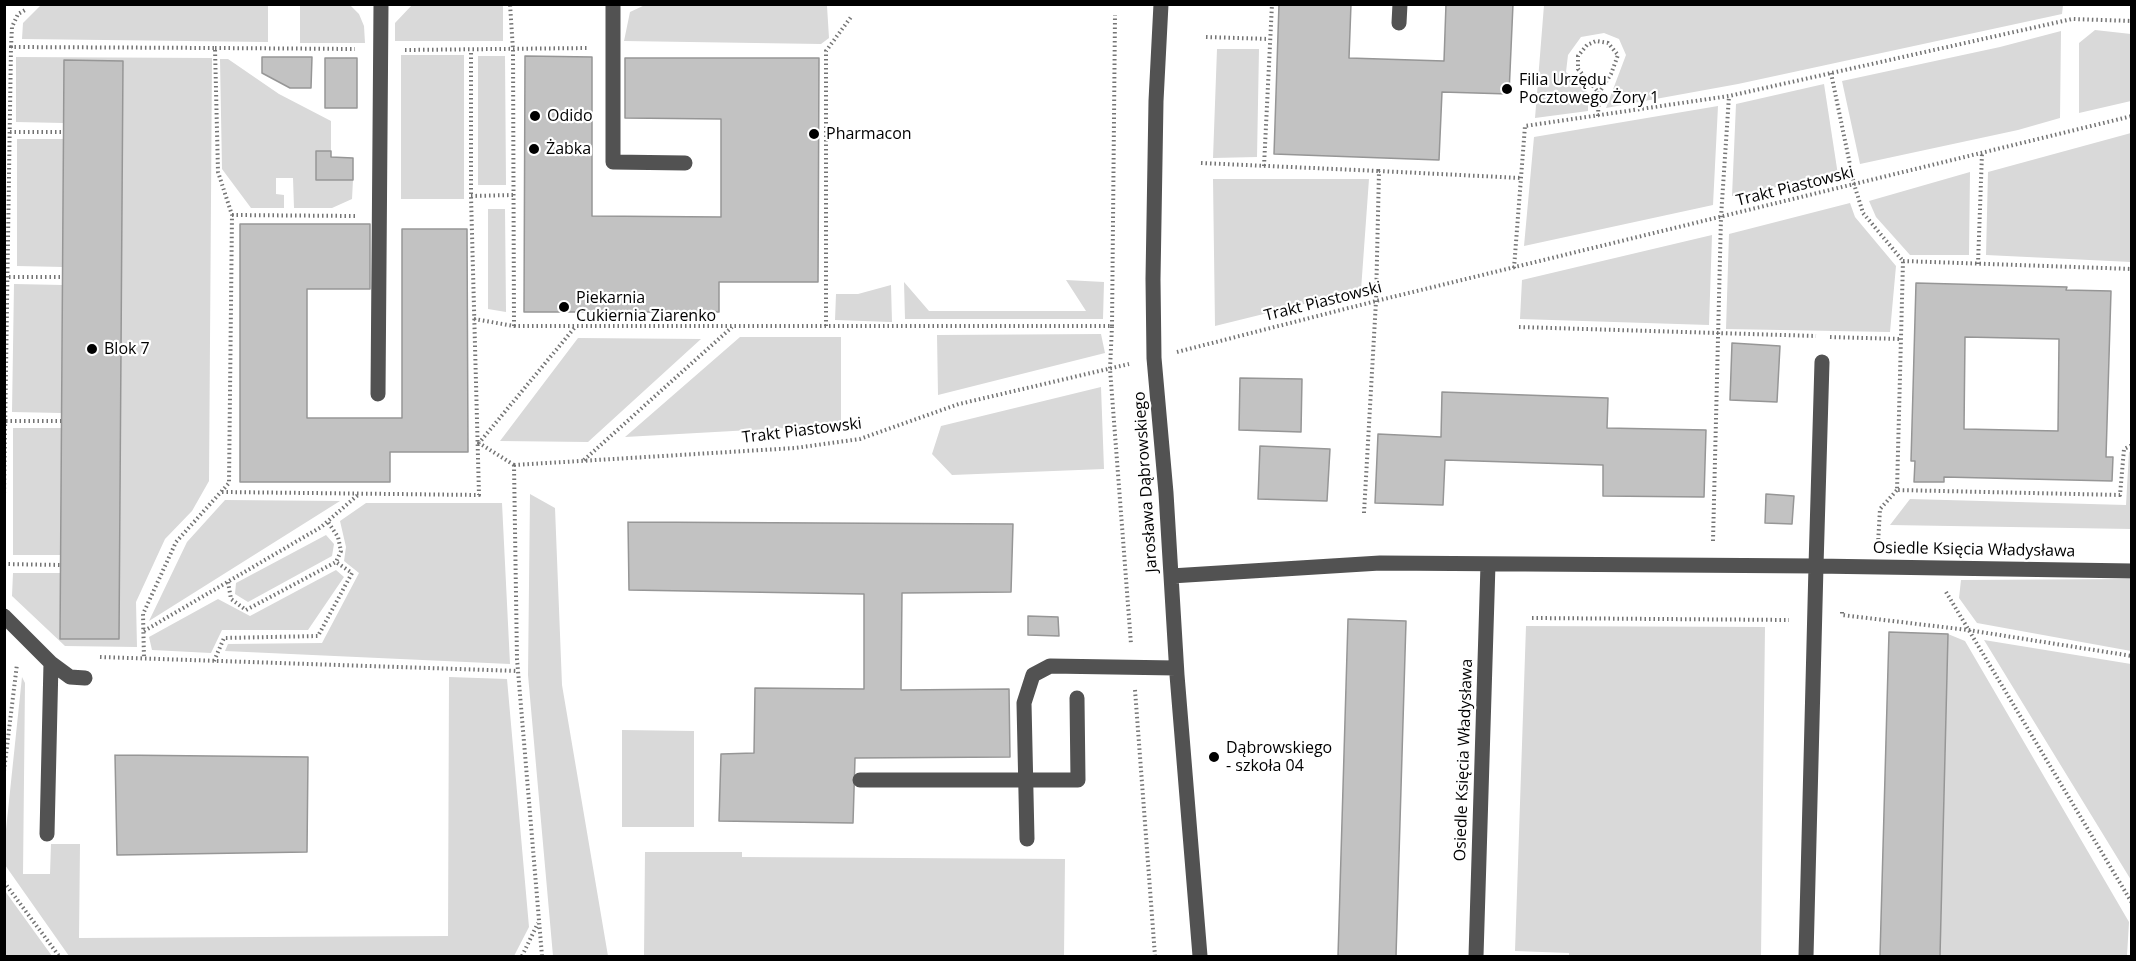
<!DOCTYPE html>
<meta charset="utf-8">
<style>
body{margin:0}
#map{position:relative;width:2136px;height:961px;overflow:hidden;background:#fff;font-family:"Open Sans",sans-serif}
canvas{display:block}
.frame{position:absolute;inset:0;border:6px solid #000;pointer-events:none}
</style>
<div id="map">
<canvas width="2136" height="961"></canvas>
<div class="frame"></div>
</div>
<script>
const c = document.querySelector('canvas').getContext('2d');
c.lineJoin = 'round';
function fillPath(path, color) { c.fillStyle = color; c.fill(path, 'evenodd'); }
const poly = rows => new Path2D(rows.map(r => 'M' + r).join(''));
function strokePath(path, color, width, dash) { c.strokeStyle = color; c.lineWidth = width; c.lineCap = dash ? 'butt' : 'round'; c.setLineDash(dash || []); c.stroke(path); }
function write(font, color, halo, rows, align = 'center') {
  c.font = font + ' "Open Sans",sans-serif'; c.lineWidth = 4.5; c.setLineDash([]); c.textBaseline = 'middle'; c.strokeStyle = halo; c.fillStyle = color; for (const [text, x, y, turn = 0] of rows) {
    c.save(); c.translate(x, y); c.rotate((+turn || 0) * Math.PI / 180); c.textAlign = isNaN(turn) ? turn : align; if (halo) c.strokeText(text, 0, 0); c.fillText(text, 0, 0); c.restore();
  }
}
fillPath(poly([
 [42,4,268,5,268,42,22,39,23,23],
 [300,5,350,5,359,14,364,26,365,43,300,43],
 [412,5,503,5,503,41,395,41,395,23],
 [759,5,827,6,829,38,821,44,624,41,630,12,645,5],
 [1544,5,1544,4,2063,5,2062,14,1738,84,1606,108,1626,55,1619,39,1604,33,1581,37,1568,55,1566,72,1588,93,1588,111,1535,118],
 [2095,30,2131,34,2131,101,2079,113,2079,43],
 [2061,31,2060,118,2018,130,1860,164,1842,81,2000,47],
 [1217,49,1259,49,1257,157,1213,158],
 [401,55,464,55,464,199,401,199],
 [478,56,505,56,506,185,478,185],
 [16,57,212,58,209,481,192,511,165,539,136,602,137,647,65,646,12,596,13,573,60,573,60,639,119,639,123,61,64,60,63,123,16,122],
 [220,59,228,59,279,94,331,121,331,151,316,151,316,179,353,180,352,199,332,208,294,208,293,178,276,178,276,194,284,195,284,208,251,208,222,169],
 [1824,84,1838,175,1732,196,1736,104],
 [1718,106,1713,205,1524,246,1534,137],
 [2131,133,2131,262,1986,255,1988,172],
 [17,139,63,139,63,267,17,266],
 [1970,172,1969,255,1910,255,1876,217,1869,201],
 [1213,179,1369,179,1361,290,1215,326],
 [1850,203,1855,217,1896,266,1890,332,1726,329,1729,234],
 [488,209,505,209,506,312,488,309],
 [1712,235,1709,325,1520,319,1522,280],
 [1066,280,1104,282,1103,319,905,319,904,282,929,311,1086,311],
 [14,284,63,285,61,413,12,412],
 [891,285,892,322,835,320,836,294,858,294],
 [1101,334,1105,353,938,395,937,335],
 [740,337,841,337,841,425,625,437],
 [578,338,701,339,588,442,500,441],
 [1101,387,1104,469,952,475,932,454,941,426],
 [13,428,62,428,61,555,13,555],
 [2131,451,2131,529,1890,525,1910,499,2126,505,2129,452],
 [530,494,555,508,562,685,608,956,553,956,528,675],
 [225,500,340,501,149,621,187,542],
 [366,503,502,503,510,664,225,651,228,644,322,643,359,573,344,561,346,547,340,521],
 [326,535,334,544,332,556,248,602,235,594,236,583],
 [336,570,344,577,308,630,222,630,211,653,152,650,149,637,218,599,250,616],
 [2131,579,2131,651,1977,623,1959,598,1961,580],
 [1526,626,1765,627,1761,956,1569,956,1569,953,1515,951],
 [1948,634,1965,641,2129,922,2127,956,1940,956],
 [1984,640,2131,664,2131,880],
 [22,677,25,683,23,874,50,874,51,844,80,844,79,938,448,936,449,677,507,679,529,927,514,956,69,956,5,865,5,839],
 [622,730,694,731,694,827,622,827],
 [645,852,742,852,742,857,1065,859,1064,956,644,956],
 [5,891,52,956,5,956]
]), '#d9d9d9');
const building = poly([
 [1279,4,1351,4,1349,58,1444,61,1446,4,1513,4,1509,94,1442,92,1439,160,1274,154,1279,4],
 [525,56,592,57,592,216,721,217,721,119,625,118,625,58,819,58,818,282,719,282,719,312,524,312,525,56],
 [262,57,312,57,311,88,290,88,262,73,262,57],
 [325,58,357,58,357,108,325,108,325,58],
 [64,60,123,61,119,639,60,639,64,60],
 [316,151,331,151,331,157,353,158,353,180,316,180,316,151],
 [240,224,370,224,370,289,307,289,307,418,402,418,402,229,467,229,468,452,390,452,390,482,240,482,240,224],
 [1916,283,2067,287,2066,290,2111,291,2106,457,2113,457,2112,481,1944,477,1944,482,1914,482,1915,461,1911,461,1916,283],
 [1965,337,2059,339,2058,431,1964,429,1965,337],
 [1732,343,1780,346,1777,402,1730,400,1732,343],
 [1240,378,1302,379,1301,432,1239,430,1240,378],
 [1442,392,1608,398,1607,428,1706,430,1704,497,1603,496,1603,465,1445,460,1443,505,1375,503,1378,434,1441,437,1442,392],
 [1260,446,1330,449,1327,501,1258,499,1260,446],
 [1766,494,1794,496,1792,524,1765,523,1766,494],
 [628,522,1013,524,1011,592,902,593,901,690,1009,689,1010,757,855,758,853,823,719,821,721,754,754,753,755,688,864,689,864,594,629,590,628,522],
 [1028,616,1058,617,1059,636,1028,635,1028,616],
 [1348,619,1406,621,1396,956,1338,956,1348,619],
 [1889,632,1948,634,1940,956,1880,956,1889,632],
 [115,755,308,757,307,852,117,855,115,755]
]);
fillPath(building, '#c2c2c2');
strokePath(building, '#969696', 1.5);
strokePath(poly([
 [1206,37,1269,39],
 [11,47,12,27,18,14,25,10],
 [215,48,355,49],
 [405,50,589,48],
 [1831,73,1854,184,1863,213,1903,261,1897,490,2120,495,2124,449,2132,445],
 [1598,116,1599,93,1611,74,1618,55,1608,43,1596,41,1587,45,1578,56,1578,69,1599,93],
 [10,132,63,132],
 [1201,163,1379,171],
 [1264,166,1272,4],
 [471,196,513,195],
 [232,215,355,216],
 [1903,261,2132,269],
 [1978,264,1982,153],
 [1514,268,1525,126,1729,96,2072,19,2132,21],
 [9,277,63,277],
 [474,319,514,326,513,50,510,4],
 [514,326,1112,326,1110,369,1131,644],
 [826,326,826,51,851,17],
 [1112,326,1115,15],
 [1519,327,1816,336],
 [1830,337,1901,339],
 [1177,352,1376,301,2132,116],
 [6,421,61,421],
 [584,460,732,327],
 [514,465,795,448,860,439,959,404,1129,364],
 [514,465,517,659,542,956],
 [514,465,479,443,576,326],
 [222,492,479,495,471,196,471,50],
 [4,498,11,47,215,48,218,172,232,215,229,483,176,542,143,614,144,659],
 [1364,513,1376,301,1379,171,1521,178],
 [1713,541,1721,217,1729,96],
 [1878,544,1880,509,1897,490],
 [4,564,61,565],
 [228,582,231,599,246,610,336,562,341,551,338,537,328,522],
 [1946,592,2132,903],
 [1842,612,1842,615,1968,630,2132,656],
 [1532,618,1789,620],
 [144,631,321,527,359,494],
 [100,657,518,671],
 [214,661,224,638,318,636,352,573,336,562],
 [1135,690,1155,956],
 [4,771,17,664],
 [4,882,59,956],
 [522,956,538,923]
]), '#747474', 4, [1.5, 3]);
strokePath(poly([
 [613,4,613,162,685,163],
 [1161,4,1156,101,1153,279,1154,358,1166,493,1177,675,1200,956],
 [1399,23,1400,4],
 [1822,362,1816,566,2132,571],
 [378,394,381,4],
 [1171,576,1380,563,1816,566,1806,956],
 [4,616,51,663,70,677,85,678],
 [860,780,1078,780,1077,698],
 [47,834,51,663],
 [1027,839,1024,703,1033,675,1050,666,1176,668],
 [1476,956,1488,564]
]), '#525252', 15);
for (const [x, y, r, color] of [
 [1507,89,6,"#000"],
 [535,116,6,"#000"],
 [814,134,6,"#000"],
 [534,149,6,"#000"],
 [564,307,6,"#000"],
 [92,349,6,"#000"],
 [1214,757,6,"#000"]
]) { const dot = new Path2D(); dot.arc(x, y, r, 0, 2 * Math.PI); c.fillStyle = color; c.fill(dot); strokePath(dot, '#fff', 2); }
write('16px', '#000', '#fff', [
 ["Filia Urzędu",1519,80],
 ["Pocztowego Żory 1",1519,98],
 ["Odido",547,116],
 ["Pharmacon",826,134],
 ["Żabka",546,149],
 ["Piekarnia",576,298],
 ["Cukiernia Ziarenko",576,316],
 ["Blok 7",104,349],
 ["Dąbrowskiego",1226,748],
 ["- szkoła 04",1226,766]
], 'left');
write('16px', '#000', '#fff', [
 ["Trakt Piastowski",1795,187,-14],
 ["Trakt Piastowski",1323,302,-14],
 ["Trakt Piastowski",802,431,-7],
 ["Jarosława Dąbrowskiego",1146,482,-94],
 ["Osiedle Księcia Władysława",1974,550,1],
 ["Osiedle Księcia Władysława",1464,760,-88]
]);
</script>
